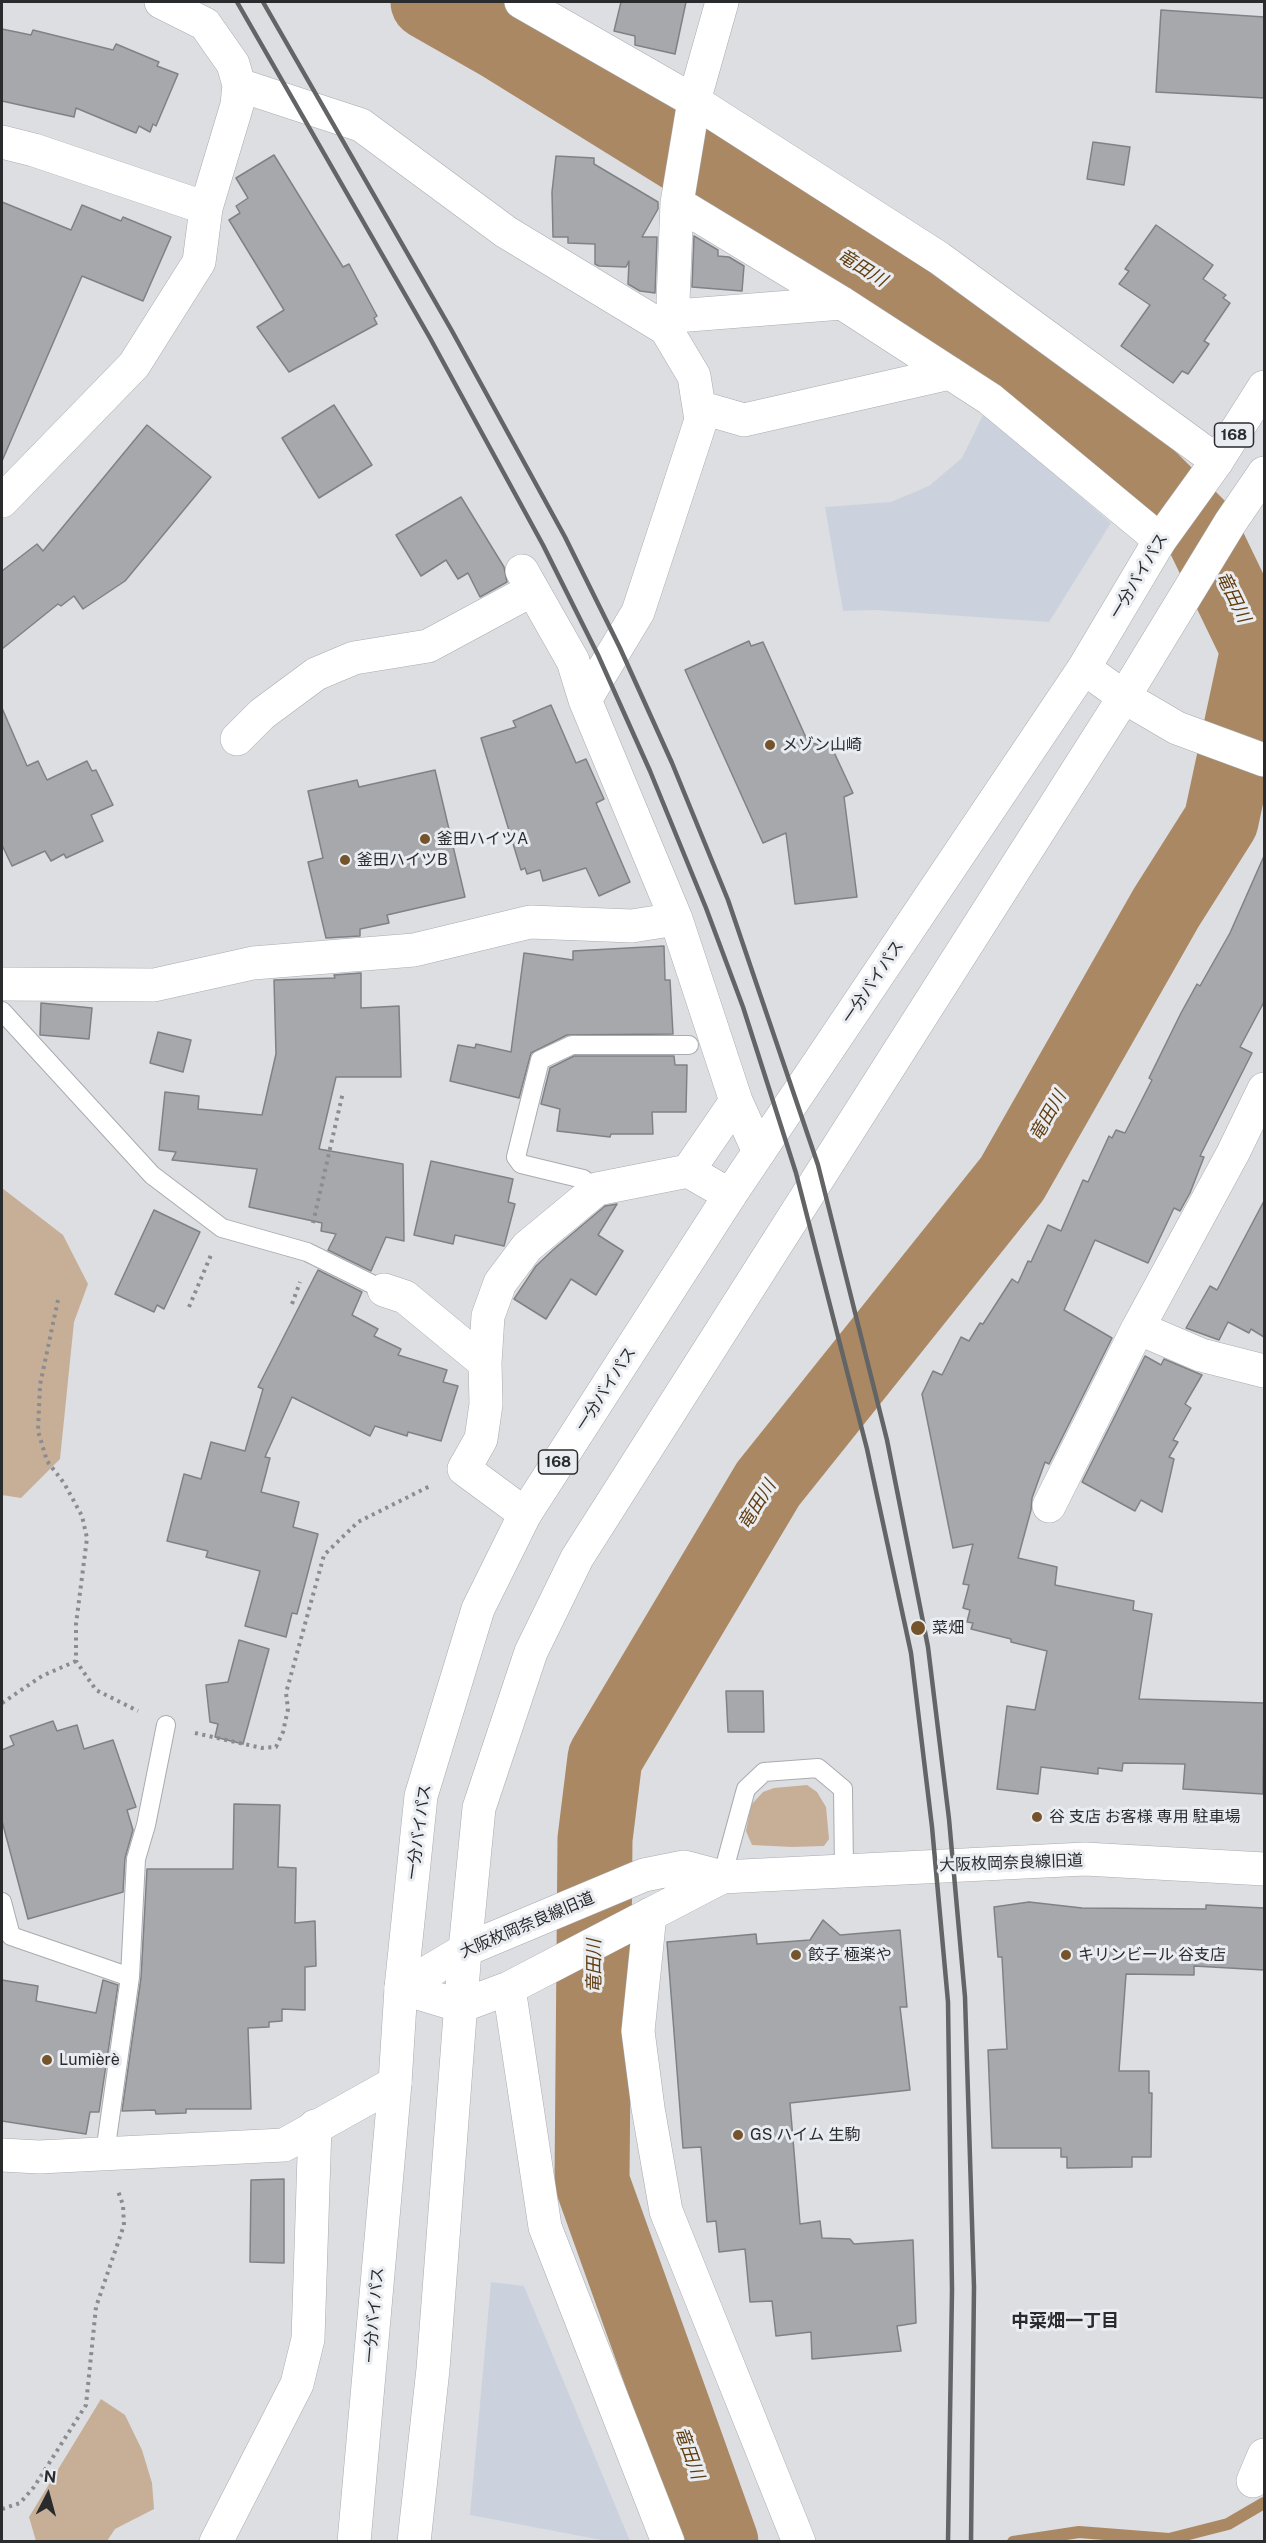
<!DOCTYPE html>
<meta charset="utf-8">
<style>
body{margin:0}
#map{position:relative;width:1266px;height:2543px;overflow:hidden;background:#dcdee2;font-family:"Public Sans",sans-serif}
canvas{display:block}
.frame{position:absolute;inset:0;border:3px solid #2a2b2d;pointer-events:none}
.north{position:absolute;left:18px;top:2465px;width:60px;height:60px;-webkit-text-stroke:4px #e9ecf0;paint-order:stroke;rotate:6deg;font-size:16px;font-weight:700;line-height:24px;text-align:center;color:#2a2b2d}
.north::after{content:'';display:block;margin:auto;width:21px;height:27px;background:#2a2b2d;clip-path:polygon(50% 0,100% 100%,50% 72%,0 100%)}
</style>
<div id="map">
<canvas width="1266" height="2543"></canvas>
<div class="frame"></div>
<div class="north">N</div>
</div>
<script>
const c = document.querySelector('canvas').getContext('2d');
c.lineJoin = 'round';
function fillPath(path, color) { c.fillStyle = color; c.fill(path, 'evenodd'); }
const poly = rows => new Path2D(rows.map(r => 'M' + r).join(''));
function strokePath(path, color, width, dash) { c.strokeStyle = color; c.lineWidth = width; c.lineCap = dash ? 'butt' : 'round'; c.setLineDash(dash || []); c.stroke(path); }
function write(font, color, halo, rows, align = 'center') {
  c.font = font + ' "Public Sans","Noto Sans JP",sans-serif'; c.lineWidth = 6; c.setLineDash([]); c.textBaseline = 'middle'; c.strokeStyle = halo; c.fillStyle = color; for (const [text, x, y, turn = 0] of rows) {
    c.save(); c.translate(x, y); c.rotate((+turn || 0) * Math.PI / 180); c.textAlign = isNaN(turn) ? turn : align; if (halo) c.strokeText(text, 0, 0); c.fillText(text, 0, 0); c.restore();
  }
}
fillPath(poly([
 [984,413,1111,523,1049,622,875,610,843,611,825,507,891,502,929,486,962,458],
 [491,2282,524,2286,630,2541,607,2541,470,2515]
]), '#ccd2dd');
fillPath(poly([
 [2,1188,63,1235,88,1284,74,1322,60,1459,21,1498,2,1495],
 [807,1785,817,1792,826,1807,829,1839,824,1846,792,1847,752,1845,746,1831,751,1805,763,1792,774,1788],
 [101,2399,125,2415,142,2450,152,2483,154,2509,115,2529,107,2541,36,2541,29,2517]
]), '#c7af97');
strokePath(poly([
 [1013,2542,1079,2532,1169,2539,1228,2524,1264,2503]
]), '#aa8863', 12);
strokePath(poly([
 [428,2,500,43,887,283,1138,467,1200,529,1258,649],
 [721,2542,592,2182,595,1839,605,1758,768,1484,1012,1179,1166,908,1221,821,1258,649,1264,633]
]), '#aa8863', 75);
const building = poly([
 [621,2,686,2,675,54,635,45,635,36,614,31,621,2],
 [1161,10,1264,17,1264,98,1156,92,1161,10],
 [2,29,31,35,33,30,113,50,116,44,159,62,157,66,178,74,156,126,153,124,150,132,139,126,136,133,76,108,74,117,2,101,2,29],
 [1093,142,1130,147,1124,185,1087,179,1093,142],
 [274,155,343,267,349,264,377,316,374,318,377,324,289,372,257,327,284,310,229,220,240,213,236,206,248,198,236,178,274,155],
 [556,156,594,158,594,164,658,202,658,209,642,237,657,237,655,293,640,291,628,284,629,261,626,267,599,266,595,264,595,244,568,243,568,237,553,237,552,192,556,156],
 [2,202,71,230,82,205,121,221,123,217,171,237,143,301,82,276,2,461,2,202],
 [1156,225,1213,265,1203,279,1226,295,1223,298,1230,303,1204,341,1209,344,1188,374,1182,371,1173,383,1121,346,1150,305,1119,284,1129,271,1125,269,1156,225],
 [694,236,718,250,718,256,729,257,744,266,742,291,692,287,694,236],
 [334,405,372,465,319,498,282,438,334,405],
 [147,425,211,477,125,581,83,609,74,596,61,606,58,604,2,649,2,571,37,544,43,551,147,425],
 [461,497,504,567,507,582,480,597,468,573,458,579,446,560,421,576,396,535,461,497],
 [749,641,751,646,763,642,808,742,832,748,853,793,844,797,857,897,795,904,786,833,763,843,685,670,749,641],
 [551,705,576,763,586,759,604,799,596,803,630,882,599,896,586,868,543,881,540,870,527,874,525,868,521,870,481,738,516,727,513,721,551,705],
 [2,708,27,766,38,761,47,780,87,761,92,771,96,770,113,805,91,815,103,841,66,858,64,854,51,861,45,851,12,866,2,845,2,708],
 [435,770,465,897,387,915,389,923,360,929,360,936,326,938,308,862,323,858,308,791,357,780,359,787,435,770],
 [1264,856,1264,1002,1240,1047,1252,1053,1200,1156,1204,1157,1190,1193,1180,1211,1174,1208,1148,1263,1095,1240,1064,1310,1112,1338,1049,1464,1045,1462,1032,1498,1031,1510,1018,1558,1057,1567,1055,1585,1134,1601,1133,1610,1152,1614,1139,1699,1264,1703,1263,1794,1183,1789,1185,1764,1123,1763,1122,1771,1098,1768,1098,1774,1041,1767,1038,1794,997,1789,1007,1706,1035,1710,1047,1651,1011,1642,1011,1639,971,1629,973,1623,967,1622,970,1610,963,1608,969,1585,963,1584,973,1544,953,1548,922,1394,933,1371,942,1375,961,1337,969,1341,980,1323,983,1324,1012,1279,1018,1283,1028,1261,1031,1262,1048,1225,1061,1231,1083,1180,1088,1182,1109,1136,1112,1138,1116,1130,1125,1133,1152,1080,1149,1078,1181,1013,1197,984,1200,986,1230,933,1264,856],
 [664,946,665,980,670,980,673,1034,567,1035,531,1053,519,1098,450,1081,458,1045,475,1048,476,1044,511,1052,524,953,573,960,573,951,664,946],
 [361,973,361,1008,399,1006,401,1077,336,1077,319,1149,403,1164,404,1241,386,1237,371,1271,328,1250,336,1234,321,1231,322,1223,249,1207,257,1169,172,1160,176,1152,159,1150,165,1092,199,1096,198,1109,262,1115,276,1054,274,980,335,978,334,975,361,973],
 [41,1003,92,1008,89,1039,40,1035,41,1003],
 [158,1032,191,1040,183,1072,150,1063,158,1032],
 [574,1056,674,1056,675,1065,687,1065,686,1112,652,1112,653,1134,611,1134,610,1137,557,1131,560,1109,541,1104,550,1068,574,1056],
 [431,1161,513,1179,508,1202,515,1204,504,1246,455,1235,453,1244,414,1235,431,1161],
 [1264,1201,1264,1337,1251,1329,1249,1333,1228,1322,1219,1340,1186,1328,1210,1286,1217,1290,1264,1201],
 [617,1204,598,1235,623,1251,596,1295,571,1279,546,1319,514,1299,536,1266,554,1249,605,1206,617,1204],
 [154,1210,200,1232,164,1309,157,1305,154,1312,115,1294,154,1210],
 [318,1270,362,1292,352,1315,378,1329,374,1336,401,1349,398,1355,447,1370,443,1382,458,1386,441,1441,408,1432,407,1436,375,1426,370,1436,292,1397,265,1457,270,1458,261,1492,299,1502,293,1527,318,1534,297,1614,292,1613,286,1637,245,1626,260,1571,206,1557,208,1551,167,1541,184,1474,201,1479,211,1442,245,1451,263,1389,258,1387,318,1270],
 [1145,1356,1161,1365,1164,1359,1202,1375,1185,1404,1191,1408,1173,1440,1178,1442,1169,1457,1174,1459,1162,1512,1141,1500,1135,1511,1082,1482,1145,1356],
 [239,1640,269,1649,243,1744,215,1737,218,1724,210,1722,206,1685,228,1682,239,1640],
 [726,1691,763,1691,764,1732,728,1732,726,1691],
 [53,1721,57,1731,77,1725,84,1749,113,1740,136,1807,127,1810,133,1830,125,1858,123,1892,28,1919,2,1821,2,1750,14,1745,10,1736,53,1721],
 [234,1804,280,1805,278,1867,296,1868,295,1923,315,1921,316,1966,305,1967,305,2010,282,2009,282,2021,269,2022,269,2027,248,2028,251,2109,186,2109,186,2113,156,2114,155,2110,122,2111,141,1978,147,1869,233,1869,234,1804],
 [1029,1902,1082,1908,1206,1909,1206,1905,1264,1908,1264,1970,1194,1966,1194,1975,1126,1974,1119,2071,1149,2071,1149,2093,1152,2093,1151,2157,1132,2157,1132,2167,1067,2168,1067,2157,1061,2157,1061,2148,992,2148,988,2050,1007,2049,1002,1957,998,1957,994,1907,1029,1902],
 [823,1920,840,1935,900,1930,907,2007,900,2007,910,2090,790,2103,800,2224,820,2221,822,2238,850,2239,854,2244,913,2240,916,2323,897,2326,901,2351,812,2359,811,2332,776,2336,772,2301,750,2302,745,2249,719,2252,716,2221,707,2222,701,2147,683,2148,667,1942,756,1934,757,1944,810,1940,823,1920],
 [2,1980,38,1986,36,2001,96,2013,103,1980,118,1985,99,2112,90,2112,86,2134,2,2121,2,1980],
 [284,2179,284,2263,250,2262,251,2180,284,2179]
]);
fillPath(building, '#a6a8ac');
strokePath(building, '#7f8285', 1.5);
const lane = poly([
 [2,1011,152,1175,222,1228,307,1252,384,1290],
 [597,1189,583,1179,521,1164,516,1157,540,1060,572,1045,689,1045],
 [722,1877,746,1789,764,1772,818,1768,843,1789,844,1870],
 [2,1902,11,1936,130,1977],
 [105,2153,130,1977,136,1859,146,1825,166,1725]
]);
const street = poly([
 [521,2,694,101,939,258,1217,461],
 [239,85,361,125,506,232,666,329,694,376,701,420,638,612,585,700],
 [2,142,34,150,206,208],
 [677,203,842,303,990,399,1160,540],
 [676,316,673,301,677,203,694,101,722,2],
 [666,329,676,316,842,303],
 [699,407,744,420,950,373],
 [2,501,134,365,199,262,206,208,237,105,239,85,233,64,205,24,161,2],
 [522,571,573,661,585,700,676,919,736,1101,759,1152],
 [1084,668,1124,697,1177,728,1264,760],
 [237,739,262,714,316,674,354,658,428,646,532,590],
 [2,984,154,985,253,963,414,950,530,922,632,926,676,919],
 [688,1171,736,1101],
 [384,1290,405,1297,485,1363],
 [1138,1328,1201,1355,1264,1371],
 [1049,1506,1138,1328,1233,1153,1264,1089],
 [525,1514,464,1469,481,1439,486,1404,485,1363,488,1316,500,1283,527,1247,597,1189,688,1171,730,1195],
 [650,1914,638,2031,648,2108,666,2211,799,2542],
 [401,1988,461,2006,509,1988,722,1877],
 [401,1988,465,1950,644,1875,684,1867,722,1877],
 [509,1988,545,2227,668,2542],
 [2,2155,39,2157,284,2145,395,2083],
 [1253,2481,1264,2455]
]);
const secondary = poly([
 [722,1877,1085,1859,1264,1869],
 [216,2542,297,2384,308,2339,315,2126]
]);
const highway = poly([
 [354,2542,395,2083,401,1988,421,1796,478,1609,525,1514,730,1195,1084,668,1160,540,1217,461,1264,387],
 [414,2542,433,2369,465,1950,479,1808,531,1652,577,1558,1124,697,1230,523,1264,473]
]);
strokePath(lane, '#a8abaf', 20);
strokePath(street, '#a8abaf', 34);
strokePath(secondary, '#a8abaf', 34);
strokePath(highway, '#a8abaf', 34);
strokePath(poly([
 [313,1223,343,1092],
 [58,1300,40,1385,38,1431,47,1461,64,1483,82,1516,87,1538,76,1624,76,1661,96,1690,138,1711],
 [292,1304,300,1282],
 [189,1307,211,1255],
 [2,1703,42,1676,76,1661],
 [195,1733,262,1748,276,1747,283,1732,288,1709,286,1693,324,1555,358,1522,432,1485],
 [2,2509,20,2503,34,2487,86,2405,96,2307,124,2225,123,2205,118,2191]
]), '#8a8c8f', 4, [3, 4.5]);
strokePath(lane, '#fff', 18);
strokePath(street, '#fff', 33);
strokePath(secondary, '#fff', 33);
strokePath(highway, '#fff', 33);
strokePath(poly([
 [237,2,430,338,543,545,598,655,650,771,706,908,743,1007,796,1173,867,1449,911,1653,932,1827,948,2002,952,2290,948,2542],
 [263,2,452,331,565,537,620,648,672,763,728,900,818,1165,887,1440,928,1647,949,1819,965,1997,974,2287,971,2542]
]), '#636466', 4.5);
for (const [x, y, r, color] of [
 [770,745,6,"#75532b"],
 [425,839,6,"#75532b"],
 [345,860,6,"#75532b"],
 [918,1628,8,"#75532b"],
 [1037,1817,6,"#75532b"],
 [796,1955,6,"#75532b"],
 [1066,1955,6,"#75532b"],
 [47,2060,6,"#75532b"],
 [738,2135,6,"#75532b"]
]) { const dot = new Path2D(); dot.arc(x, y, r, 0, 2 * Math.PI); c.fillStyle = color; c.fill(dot); strokePath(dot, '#e9ecf0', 2); }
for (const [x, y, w] of [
 [1234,435,39],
 [558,1462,39]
]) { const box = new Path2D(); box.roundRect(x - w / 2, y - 12, w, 24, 4.5); c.fillStyle = '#e9ecf0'; c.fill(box); strokePath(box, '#2a2b2d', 1.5); }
write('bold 15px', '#2a2b2d', null, [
 ["168",1234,435],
 ["168",558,1462]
]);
write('16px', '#2a2b2d', '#e9ecf0', [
 ["一分バイパス",1139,576,-59],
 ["一分バイパス",873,982,-56],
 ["一分バイパス",606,1389,-57],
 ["一分バイパス",419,1832,-82],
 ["大阪枚岡奈良線旧道",1011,1863,-2],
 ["大阪枚岡奈良線旧道",527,1925,-23],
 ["一分バイパス",374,2315,-85]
]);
write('16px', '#2a2b2d', '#e9ecf0', [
 ["メゾン山崎",782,745],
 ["釜田ハイツA",437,839],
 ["釜田ハイツB",357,860],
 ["菜畑",932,1628],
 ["谷 支店 お客様 専用 駐車場",1049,1817],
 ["餃子 極楽や",808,1955],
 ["キリンビール 谷支店",1078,1955],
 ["Lumièrè",59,2060],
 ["GS ハイム 生駒",750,2135]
], 'left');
write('italic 18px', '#613d0f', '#e9ecf0', [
 ["竜田川",862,268,32],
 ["竜田川",1233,597,64],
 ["竜田川",1048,1116,-60],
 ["竜田川",757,1505,-58],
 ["竜田川",594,1966,-90],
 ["竜田川",689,2453,70]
]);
write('bold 18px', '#2a2b2d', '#e9ecf0', [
 ["中菜畑一丁目",1065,2321]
]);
</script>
